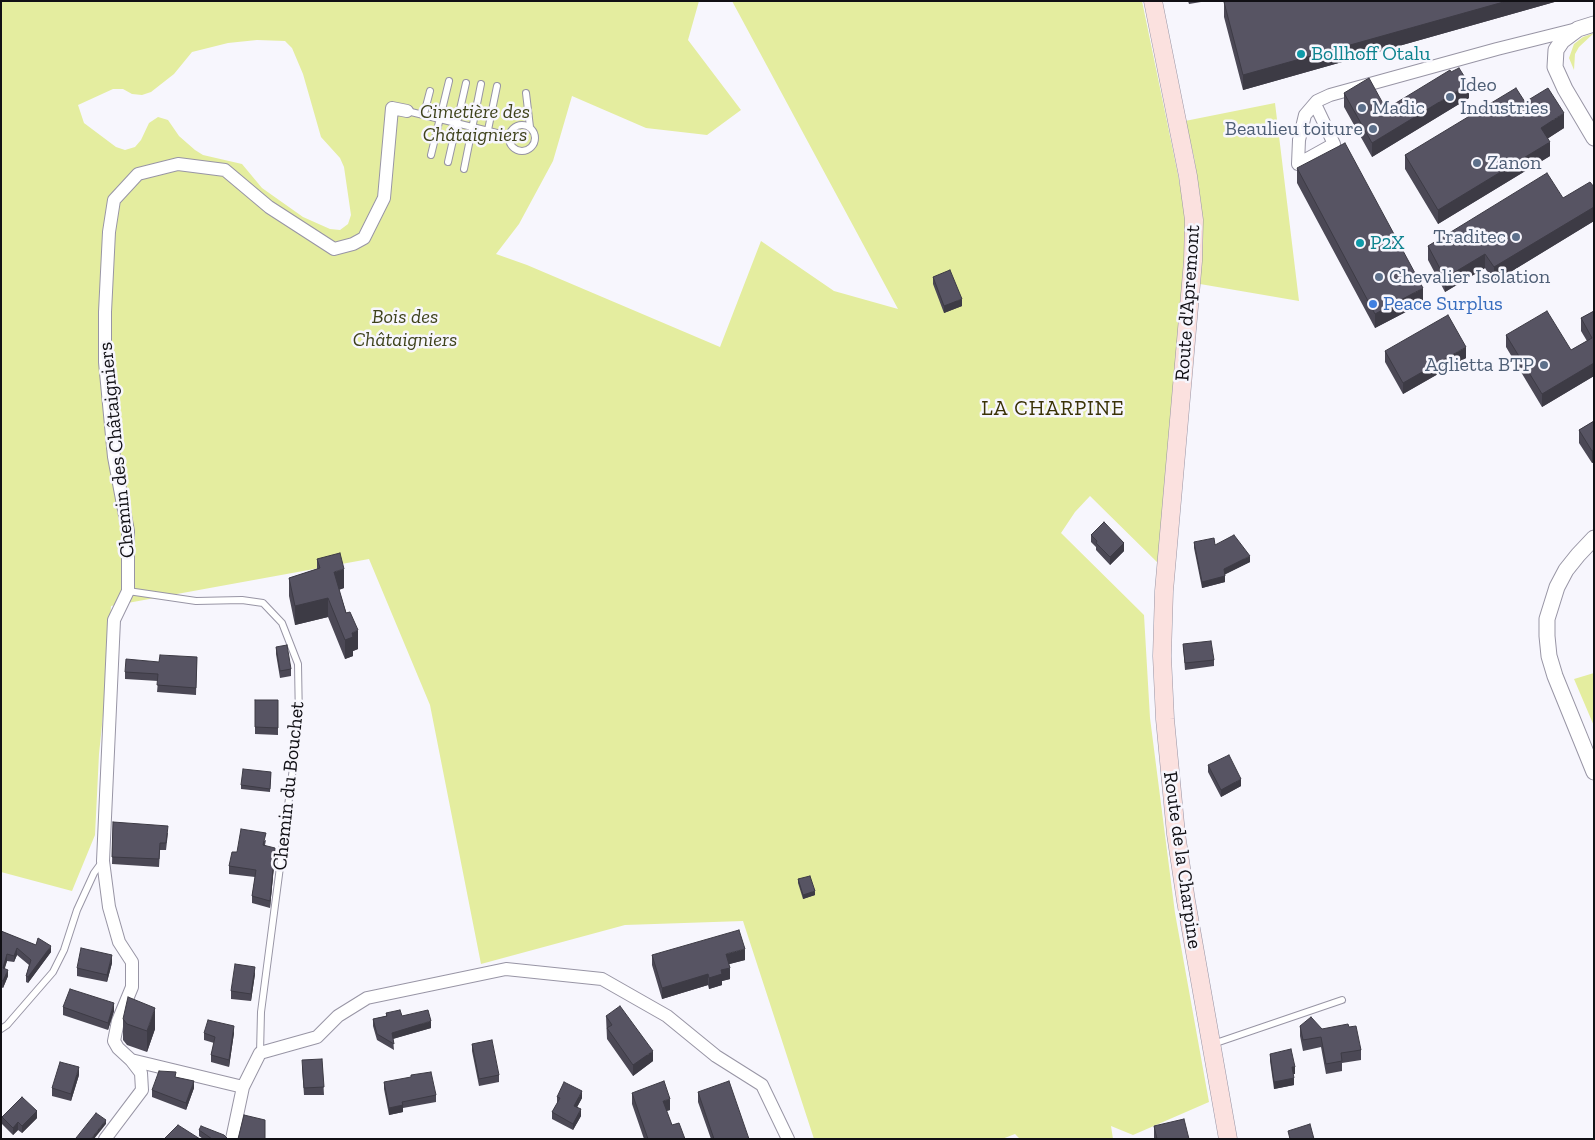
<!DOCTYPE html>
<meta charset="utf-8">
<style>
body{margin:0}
#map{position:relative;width:1595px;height:1140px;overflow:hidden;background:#f7f6fd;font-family:"Zilla Slab",serif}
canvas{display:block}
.frame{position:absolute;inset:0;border:2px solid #111015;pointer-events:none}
</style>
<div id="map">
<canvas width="1595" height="1140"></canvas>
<div class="frame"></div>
</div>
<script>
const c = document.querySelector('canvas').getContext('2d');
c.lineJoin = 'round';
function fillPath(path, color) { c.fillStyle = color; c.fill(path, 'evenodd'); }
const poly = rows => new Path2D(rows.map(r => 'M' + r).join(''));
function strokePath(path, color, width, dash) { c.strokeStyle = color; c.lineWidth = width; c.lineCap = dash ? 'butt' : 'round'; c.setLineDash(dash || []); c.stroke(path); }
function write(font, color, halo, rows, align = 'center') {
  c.font = font + ' "Zilla Slab",serif'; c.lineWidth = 5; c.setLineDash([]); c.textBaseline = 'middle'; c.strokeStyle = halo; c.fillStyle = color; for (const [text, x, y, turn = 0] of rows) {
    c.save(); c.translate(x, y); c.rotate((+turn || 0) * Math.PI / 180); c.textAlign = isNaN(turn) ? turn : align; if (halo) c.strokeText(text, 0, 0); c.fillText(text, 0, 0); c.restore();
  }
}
fillPath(poly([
 [1,1,699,1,688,40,741,110,707,135,646,128,572,96,553,161,519,224,496,254,527,265,720,347,761,241,834,291,898,309,732,1,1142,1,1178,175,1185,212,1187,246,1160,565,1090,496,1075,512,1061,533,1144,615,1150,718,1175,913,1209,1102,1133,1135,1111,1126,1113,1139,1020,1139,1015,1134,1002,1139,814,1139,743,921,625,925,481,964,430,705,369,559,111,606,106,686,99,754,95,835,72,891,1,872],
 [257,40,285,41,292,48,303,74,321,137,340,158,344,167,351,215,348,224,340,230,330,229,303,217,262,188,242,164,203,155,195,150,179,136,168,120,158,117,149,123,141,140,135,147,125,150,116,147,84,123,78,105,113,89,123,89,132,94,142,95,151,92,174,74,192,52,228,43],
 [1594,33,1579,47,1575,54,1574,70,1569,58,1574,44,1583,37],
 [1275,103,1299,301,1200,284,1202,252,1201,203,1194,157,1185,121],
 [1594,673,1594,726,1574,679]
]), '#e4ed9f');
const service = poly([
 [526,93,530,127],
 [407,111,509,136],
 [424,114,430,91],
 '509 138a13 13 0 1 1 26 0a13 13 0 1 1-26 0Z',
 [488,130,497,86],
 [431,155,449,81],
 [448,162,466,83],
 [464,169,481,84],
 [128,591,196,601,242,600,263,603,282,623,298,664,299,722,261,1012,260,1053],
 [1,1029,7,1025,53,972,64,950,77,910,94,873,102,862],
 [1213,1044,1342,1000]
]);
const minor = poly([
 [1315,104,1334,144,1298,164,1299,140,1305,115,1317,101,1330,95,1497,49,1577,29],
 [131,1060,243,1087],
 [105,1139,142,1090,141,1073,131,1060,118,1048,114,1041,118,1021,132,987,132,962,119,942,109,907,103,861,114,620,128,591,128,531,114,457,105,362,105,312,109,232,114,200,138,174,178,164,225,170,269,207,334,249,353,244,364,238,384,198,392,108,407,111],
 [232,1139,243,1087,260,1053,317,1037,338,1016,367,998,506,969,602,979,667,1016,716,1056,762,1085,788,1139]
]);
const tertiary = poly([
 [1594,24,1578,29,1562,41,1556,50,1555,67,1565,89,1594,138],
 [1594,538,1578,555,1566,570,1557,587,1547,619,1547,636,1549,656,1555,676,1594,772]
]);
const secondary = poly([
 [1153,1,1188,176,1194,220,1193,261,1164,591,1162,656,1165,719,1176,834,1186,901,1228,1139]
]);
strokePath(service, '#9895a5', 8);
strokePath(minor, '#9895a5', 14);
strokePath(tertiary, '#9895a5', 17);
strokePath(secondary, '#9895a5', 19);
strokePath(service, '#fff', 6);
strokePath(minor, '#fff', 12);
strokePath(tertiary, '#fff', 15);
strokePath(secondary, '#fbe1df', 18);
fillPath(poly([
 [1188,1,1201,1,1201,2,1189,4],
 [1228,1,1558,1,1243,90,1224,17,1224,2],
 [1594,41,1594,59,1593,55,1593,42],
 [1344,93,1386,109,1469,98,1372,157,1344,107],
 [1525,102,1564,128,1548,138,1550,156,1438,224,1405,169,1405,155],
 [1297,168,1423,303,1375,328,1297,183],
 [1594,187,1594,221,1494,282,1485,268,1445,292,1428,260,1428,246],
 [933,277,962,306,944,313,933,284],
 [1594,311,1594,376,1542,407,1506,347,1506,335,1571,350,1587,341,1581,331,1581,318],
 [1385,351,1466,358,1403,394,1385,362],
 [1594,421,1594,462,1592,463,1579,443,1579,430],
 [1091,535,1124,551,1110,565,1096,550,1096,547,1091,542],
 [1194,542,1215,545,1250,562,1225,574,1225,582,1202,588,1194,548],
 [317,559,344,588,339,590,358,649,353,651,353,656,345,659,328,617,295,625,289,596,289,578,317,569],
 [1183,644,1214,660,1214,666,1185,670],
 [276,647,291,669,291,676,280,678,276,654],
 [197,657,196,695,157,692,158,681,125,679,125,672,159,662],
 [255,700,278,700,278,735,255,734],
 [1208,765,1241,786,1221,797,1208,772],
 [271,772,270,792,241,789,241,785],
 [113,822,168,833,166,850,160,850,159,867,112,864],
 [266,840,265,845,275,855,270,908,252,903,252,896,255,877,229,874,229,866,237,852],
 [798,879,815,895,803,899,798,883],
 [1,931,51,952,28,983,26,982,26,976,29,965,17,955,14,962,7,961,4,969,8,976,3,988,1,987],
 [652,955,745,960,729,964,730,979,722,981,722,985,709,989,708,985,662,999,652,965],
 [112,963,107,982,77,976,77,968],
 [255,974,251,1001,231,999,231,991],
 [63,1007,114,1011,108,1030,63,1015],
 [386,1013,402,1016,431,1028,393,1039,394,1050,377,1040,373,1026,373,1019,386,1016],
 [606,1016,653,1061,633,1076,607,1039],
 [123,1019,155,1029,147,1052,127,1045,123,1040],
 [1300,1026,1322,1029,1349,1027,1361,1050,1361,1060,1342,1063,1342,1071,1326,1074,1321,1047,1303,1051,1300,1036],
 [204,1033,234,1033,229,1067,211,1062,211,1055,214,1043,204,1040],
 [472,1044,499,1075,499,1082,479,1086,472,1051],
 [1270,1054,1295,1074,1293,1074,1294,1085,1274,1089,1270,1061],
 [322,1059,324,1095,304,1095,302,1067],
 [79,1075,71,1101,52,1096,52,1088],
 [384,1082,436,1095,436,1102,403,1108,403,1112,389,1115,384,1089],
 [194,1088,186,1110,152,1097,152,1090],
 [698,1092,749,1139,711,1139,698,1102],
 [632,1093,670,1110,666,1111,672,1125,685,1139,644,1139,632,1104],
 [557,1097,582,1098,577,1107,581,1116,573,1130,552,1119,552,1112,557,1104],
 [2,1117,37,1118,22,1133,18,1130,13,1135,2,1124],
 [1154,1126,1189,1139,1154,1139],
 [199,1130,228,1139,203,1139,199,1136]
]), '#4b4855');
fillPath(poly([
 [1507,1,1558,1,1243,90,1243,75],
 [1469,84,1469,98,1372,157,1372,143],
 [1564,113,1564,128,1541,143,1541,128],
 [1550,142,1550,156,1438,224,1438,210],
 [1594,207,1594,221,1494,282,1494,267],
 [1485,254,1485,268,1445,292,1445,278],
 [1423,288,1423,303,1375,328,1375,314],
 [962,299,962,306,944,313,944,306],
 [1466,347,1466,358,1403,394,1403,383],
 [1594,363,1594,376,1542,407,1542,394],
 [1594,450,1594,462,1592,463,1592,451],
 [1124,543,1124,551,1110,565,1110,557],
 [1250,556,1250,562,1224,575,1224,569],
 [344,569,344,588,334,591,334,572],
 [1225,576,1225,582,1202,588,1202,582],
 [328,598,328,617,295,625,295,606],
 [358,630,358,649,353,651,353,656,345,659,345,640,352,633],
 [1241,779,1241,786,1221,797,1221,790],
 [275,848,275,855,270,908,270,901],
 [815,891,815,895,803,899,803,895],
 [51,946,51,952,28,983,28,977],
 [17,948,17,955,14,962,14,956],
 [745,949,745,960,726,965,726,954],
 [7,954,7,961,3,975,3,968],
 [112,955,112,963,107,982,107,975],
 [255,967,255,974,251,1001,251,994],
 [730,968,730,979,722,981,722,985,709,989,709,978,721,970],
 [8,970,8,976,3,988,3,981],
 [708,974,708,985,662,999,662,988],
 [114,1003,114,1011,108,1030,108,1023],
 [155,1008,155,1029,147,1052,147,1031],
 [431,1021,431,1028,392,1039,392,1033],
 [234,1026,234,1033,229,1067,229,1060],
 [653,1051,653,1061,633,1076,633,1065],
 [79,1067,79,1075,71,1101,71,1094],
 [1292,1067,1295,1067,1295,1074,1292,1074],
 [1294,1078,1294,1085,1274,1089,1274,1082],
 [194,1081,194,1088,186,1110,186,1103],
 [582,1091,582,1098,574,1113,574,1106],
 [670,1099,670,1110,663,1112,663,1101],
 [403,1105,403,1112,389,1115,389,1108],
 [581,1109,581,1116,573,1130,573,1124],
 [37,1111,37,1118,22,1133,22,1126],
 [106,1120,106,1124,94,1139,91,1139],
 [18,1122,18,1130,13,1135,13,1128]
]), '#3d3b45');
const building = poly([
 [1228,1,1507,1,1243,75,1224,2,1228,1],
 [1459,68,1469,84,1372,143,1344,93,1369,78,1386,109,1450,70,1451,72,1459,68],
 [1516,88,1525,102,1548,88,1564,113,1541,128,1550,142,1438,210,1405,155,1516,88],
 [1345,143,1423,288,1375,314,1297,168,1345,143],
 [1547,173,1563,198,1590,182,1594,187,1594,207,1494,267,1485,254,1445,278,1428,246,1547,173],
 [950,270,962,299,944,306,933,277,950,270],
 [1547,311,1571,350,1592,338,1581,318,1594,311,1594,363,1542,394,1506,335,1547,311],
 [1448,315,1466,347,1403,383,1385,351,1448,315],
 [1594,421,1594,450,1592,451,1579,430,1594,421],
 [1104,522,1124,543,1110,557,1096,543,1097,541,1091,535,1104,522],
 [1234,535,1250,556,1224,569,1225,576,1202,582,1194,542,1214,538,1215,545,1234,535],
 [340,553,344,569,334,572,346,613,350,612,358,630,352,633,353,637,345,640,328,598,295,606,289,578,320,568,317,559,340,553],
 [1211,641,1214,660,1185,663,1183,644,1211,641],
 [287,645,291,669,280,671,276,647,287,645],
 [160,655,197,657,196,688,157,685,158,674,125,672,126,659,159,662,160,655],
 [255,700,278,700,278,728,255,727,255,700],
 [1229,755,1241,779,1221,790,1208,765,1229,755],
 [243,769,271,772,270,789,241,785,243,769],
 [113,822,168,826,166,843,160,843,159,859,112,857,113,822],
 [241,829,266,833,263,845,275,848,270,901,252,896,256,870,229,866,232,852,237,852,241,829],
 [810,876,815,891,803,895,798,879,810,876],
 [739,930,745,949,726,954,730,968,721,970,722,974,709,978,708,974,662,988,652,955,739,930],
 [1,931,36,945,38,938,51,946,28,977,26,976,31,960,17,948,14,956,7,954,3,968,8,970,3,981,1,980,1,931],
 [81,948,112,955,107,975,77,968,81,948],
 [235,964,255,967,251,994,231,991,235,964],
 [70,989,114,1003,108,1023,63,1007,70,989],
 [128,997,155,1008,147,1031,127,1024,123,1019,128,997],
 [620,1006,653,1051,633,1065,607,1028,612,1025,606,1016,620,1006],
 [400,1010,402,1016,428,1010,431,1021,392,1033,394,1044,377,1034,373,1019,387,1016,386,1013,400,1010],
 [1311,1017,1322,1029,1348,1024,1349,1027,1356,1026,1361,1050,1341,1053,1342,1061,1326,1064,1321,1037,1303,1040,1300,1026,1311,1017],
 [208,1020,234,1026,229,1060,211,1055,215,1037,204,1033,208,1020],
 [492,1040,499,1075,479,1079,472,1044,492,1040],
 [1291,1049,1295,1067,1292,1067,1294,1078,1274,1082,1270,1054,1291,1049],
 [322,1059,324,1087,304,1088,302,1060,322,1059],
 [60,1062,79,1067,71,1094,52,1088,60,1062],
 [159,1071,176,1072,175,1077,194,1081,186,1103,152,1090,159,1071],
 [431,1072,436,1095,402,1102,403,1105,389,1108,384,1082,411,1077,411,1075,431,1072],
 [664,1081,670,1099,663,1101,672,1125,679,1123,685,1139,648,1139,632,1093,664,1081],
 [729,1081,749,1139,714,1139,698,1092,729,1081],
 [564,1082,582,1091,574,1106,581,1109,573,1124,552,1112,560,1098,557,1097,564,1082],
 [22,1097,37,1111,22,1126,18,1122,13,1128,2,1117,22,1097],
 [96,1113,106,1120,91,1139,77,1139,76,1138,96,1113],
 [244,1115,265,1120,265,1139,238,1139,244,1115],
 [1184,1119,1189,1139,1157,1139,1154,1126,1184,1119],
 [1310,1124,1314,1139,1290,1139,1288,1131,1310,1124],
 [178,1125,200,1139,164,1139,178,1125],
 [201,1126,224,1135,228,1139,212,1139,199,1130,201,1126]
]);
fillPath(building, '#575463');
strokePath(building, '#3d3b45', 1);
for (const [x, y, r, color] of [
 [1301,54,5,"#0f9aa8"],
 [1450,97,5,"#5c6f8a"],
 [1362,108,5,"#5c6f8a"],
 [1373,129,5,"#5c6f8a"],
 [1477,163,5,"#5c6f8a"],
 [1516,237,5,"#5c6f8a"],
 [1360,243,5,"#0f9aa8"],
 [1379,277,5,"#5c6f8a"],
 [1373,304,5,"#3f7fe0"],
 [1544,365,5,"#5c6f8a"]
]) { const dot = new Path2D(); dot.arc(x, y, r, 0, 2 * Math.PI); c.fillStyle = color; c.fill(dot); strokePath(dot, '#f7f6fd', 2); }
write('20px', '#0d838f', '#f7f6fd', [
 ["Bollhoff Otalu",1311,54],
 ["P2X",1370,243]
], 'left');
write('20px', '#4e5e75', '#f7f6fd', [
 ["Ideo",1460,85],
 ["Industries",1460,108],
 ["Madic",1372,108],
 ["Beaulieu toiture",1363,129,"right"],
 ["Zanon",1487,163],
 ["Traditec",1506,237,"right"],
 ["Chevalier Isolation",1389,277],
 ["Aglietta BTP",1534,365,"right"]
], 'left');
write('italic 20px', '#3e421b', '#f7f6fd', [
 ["Cimetière des",475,112],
 ["Châtaigniers",475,135],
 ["Bois des",405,317],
 ["Châtaigniers",405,340]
]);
write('20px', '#111015', '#f7f6fd', [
 ["Route d'Apremont",1188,303,-86],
 ["Chemin des Châtaigniers",117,450,-96],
 ["Chemin du Bouchet",289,786,-84],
 ["Route de la Charpine",1182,860,82]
]);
write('20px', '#366cbe', '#f7f6fd', [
 ["Peace Surplus",1383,304]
], 'left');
c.letterSpacing = '1px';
write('21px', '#3a3206', '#f7f6fd', [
 ["LA CHARPINE",1053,409]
]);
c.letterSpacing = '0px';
</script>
